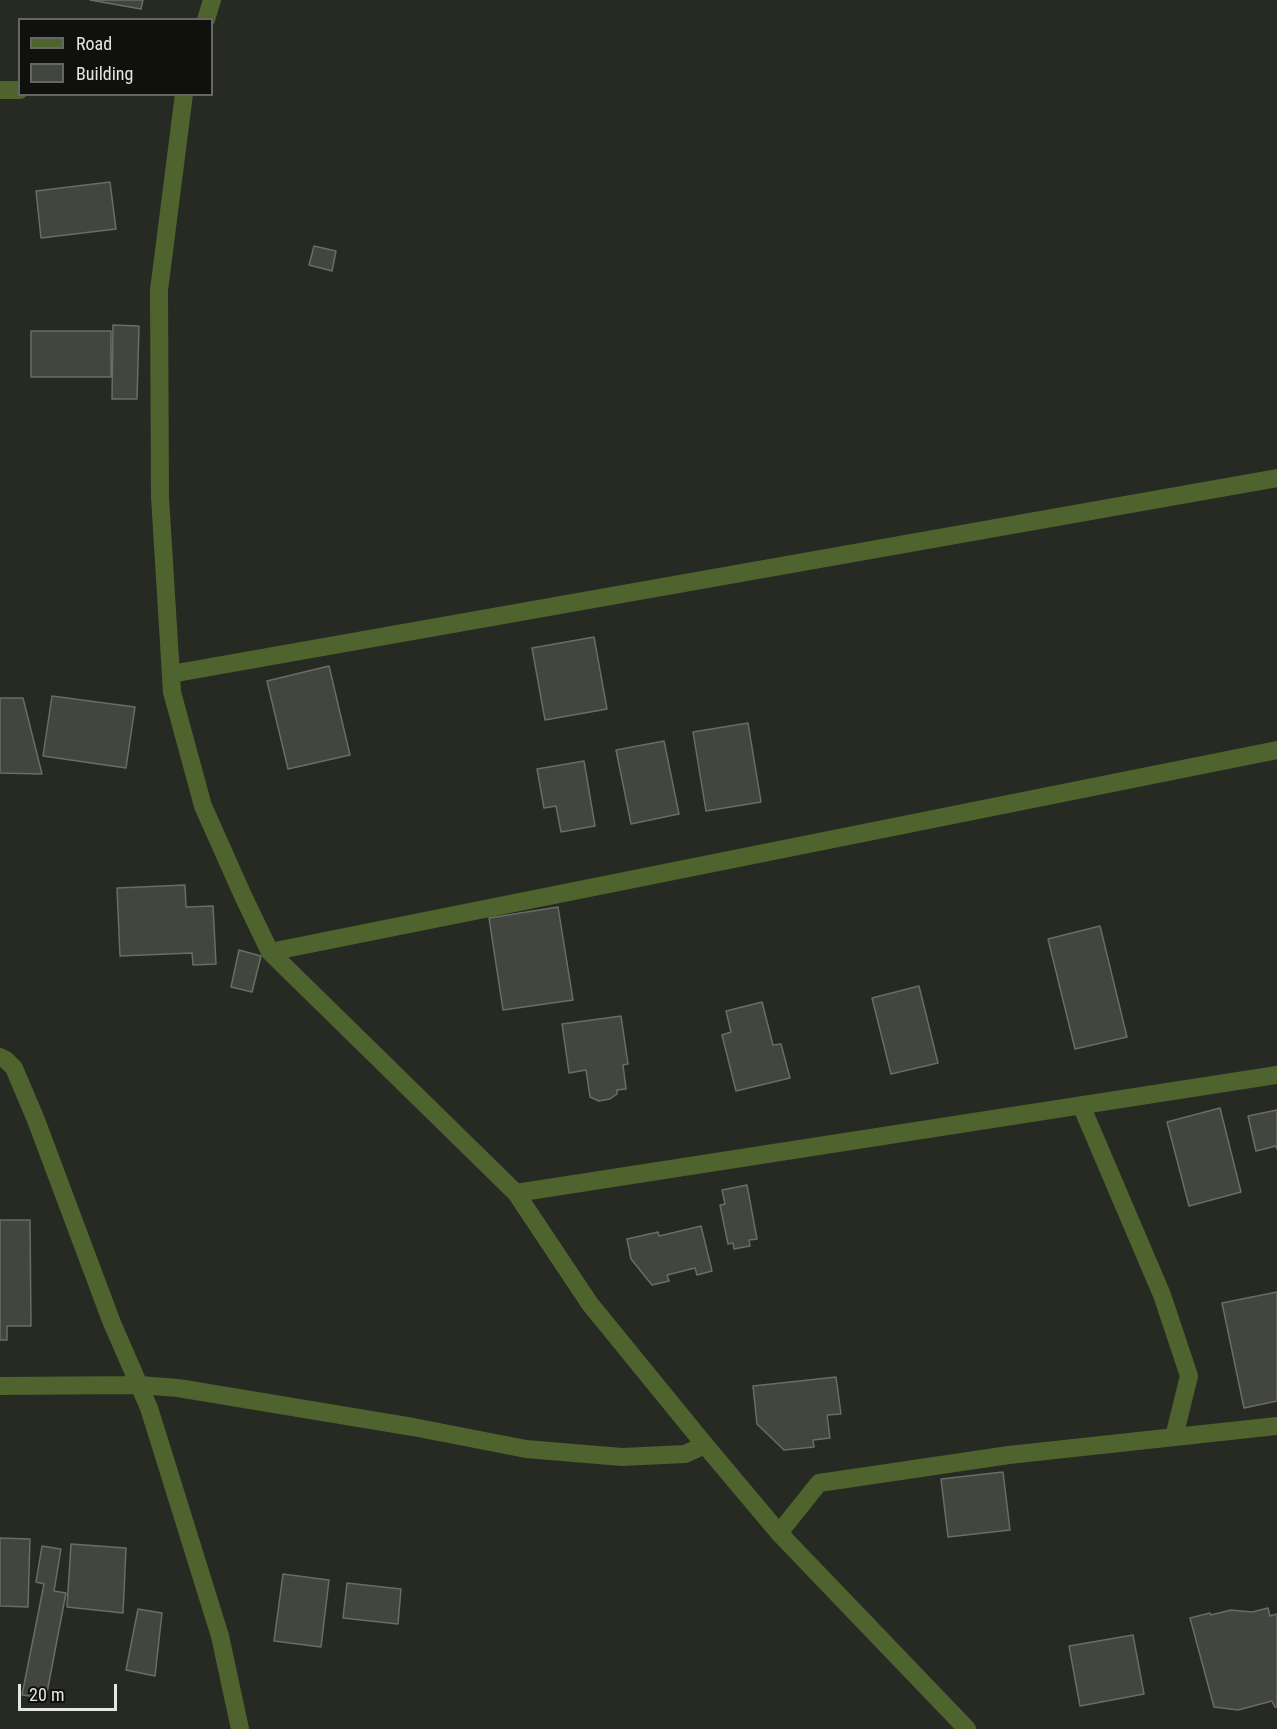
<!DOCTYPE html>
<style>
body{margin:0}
#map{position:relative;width:1277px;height:1729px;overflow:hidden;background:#272923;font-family:"Roboto Condensed",sans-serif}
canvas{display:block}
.legend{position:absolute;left:18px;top:18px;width:195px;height:78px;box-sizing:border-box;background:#10110f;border:2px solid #656764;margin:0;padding:8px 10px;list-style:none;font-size:18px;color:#e5e7e3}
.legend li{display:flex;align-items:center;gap:12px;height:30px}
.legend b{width:30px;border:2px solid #656764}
.scale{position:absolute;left:18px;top:1684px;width:99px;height:27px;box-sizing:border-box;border:3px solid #e5e7e3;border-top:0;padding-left:8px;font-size:18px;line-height:21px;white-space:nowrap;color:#e5e7e3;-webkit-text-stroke:4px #10110f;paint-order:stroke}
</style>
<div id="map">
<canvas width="1277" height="1729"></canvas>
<ul class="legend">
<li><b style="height:8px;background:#4e632e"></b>Road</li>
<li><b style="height:16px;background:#43463f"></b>Building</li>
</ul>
<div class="scale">20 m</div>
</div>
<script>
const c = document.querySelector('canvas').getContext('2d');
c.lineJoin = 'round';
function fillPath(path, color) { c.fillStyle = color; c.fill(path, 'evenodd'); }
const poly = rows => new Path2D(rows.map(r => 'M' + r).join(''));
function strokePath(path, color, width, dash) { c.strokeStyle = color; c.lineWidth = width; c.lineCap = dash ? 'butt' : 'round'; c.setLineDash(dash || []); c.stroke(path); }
const building = poly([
 [90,0,143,0,141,9,90,0],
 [110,182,116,229,41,238,36,191,110,182],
 [314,246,336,251,332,271,309,265,314,246],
 [113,325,139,326,137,399,112,399,113,325],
 [31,331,111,331,111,377,31,377,31,331],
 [594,637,607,709,545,720,532,648,594,637],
 [329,666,350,755,288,769,267,681,329,666],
 [52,696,135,707,126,768,43,756,52,696],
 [0,698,23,698,42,774,0,773,0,698],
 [748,723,761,802,706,811,693,732,748,723],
 [664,741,679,814,631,824,616,750,664,741],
 [584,761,595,826,561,832,556,806,544,808,537,769,584,761],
 [185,885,186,907,213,906,216,964,193,965,192,953,120,956,117,888,185,885],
 [558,907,573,1000,503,1010,489,918,558,907],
 [1100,926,1127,1037,1075,1049,1048,939,1100,926],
 [239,950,261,956,252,992,231,987,239,950],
 [919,986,938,1063,891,1074,872,998,919,986],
 [762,1002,773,1045,781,1044,790,1078,736,1091,722,1035,731,1032,726,1011,762,1002],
 [621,1016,628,1064,623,1065,626,1089,617,1090,617,1094,610,1099,599,1101,590,1097,586,1070,569,1073,562,1024,621,1016],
 [1220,1108,1241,1192,1189,1206,1167,1122,1220,1108],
 [1277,1110,1277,1149,1276,1146,1256,1151,1248,1116,1277,1110],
 [747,1185,757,1239,749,1240,750,1246,734,1249,733,1243,728,1244,720,1205,725,1204,722,1190,747,1185],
 [0,1220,30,1220,31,1326,7,1326,7,1340,0,1340,0,1220],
 [701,1226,712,1271,697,1275,695,1268,667,1275,669,1281,652,1285,631,1259,627,1239,658,1232,659,1236,701,1226],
 [1277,1292,1277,1401,1244,1408,1222,1303,1277,1292],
 [836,1377,841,1414,827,1415,830,1438,813,1440,814,1447,784,1450,757,1424,753,1386,836,1377],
 [1003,1472,1010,1530,948,1537,941,1479,1003,1472],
 [0,1538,30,1539,28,1607,0,1606,0,1538],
 [71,1544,126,1548,123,1613,67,1607,71,1544],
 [42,1546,61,1549,54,1591,66,1593,46,1698,22,1695,44,1584,36,1582,42,1546],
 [283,1574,329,1580,321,1647,274,1641,283,1574],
 [347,1583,401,1589,398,1624,343,1618,347,1583],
 [1268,1608,1270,1616,1277,1614,1277,1707,1275,1707,1272,1701,1238,1710,1214,1707,1190,1618,1210,1613,1211,1615,1231,1610,1252,1612,1268,1608],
 [138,1609,162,1613,155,1676,126,1670,138,1609],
 [1133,1635,1144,1694,1080,1706,1069,1646,1133,1635]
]);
fillPath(building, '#43463f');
strokePath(building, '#6a6d66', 1.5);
strokePath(poly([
 [206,20,212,0],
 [0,90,20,90],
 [184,94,159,290,160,497,172,692,203,806,244,898,270,952,516,1193,590,1304,705,1445,779,1533,967,1729],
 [171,674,1277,478],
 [270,952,1277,750],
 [0,1057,6,1060,14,1068,36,1120,112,1323,149,1408,220,1636,240,1729],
 [1081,1105,1162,1295,1189,1376,1174,1437],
 [516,1193,1277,1075],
 [0,1386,139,1385,178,1388,413,1427,526,1449,622,1457,685,1454,705,1445],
 [779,1533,819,1483,1009,1455,1277,1426]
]), '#4e632e', 18);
</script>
